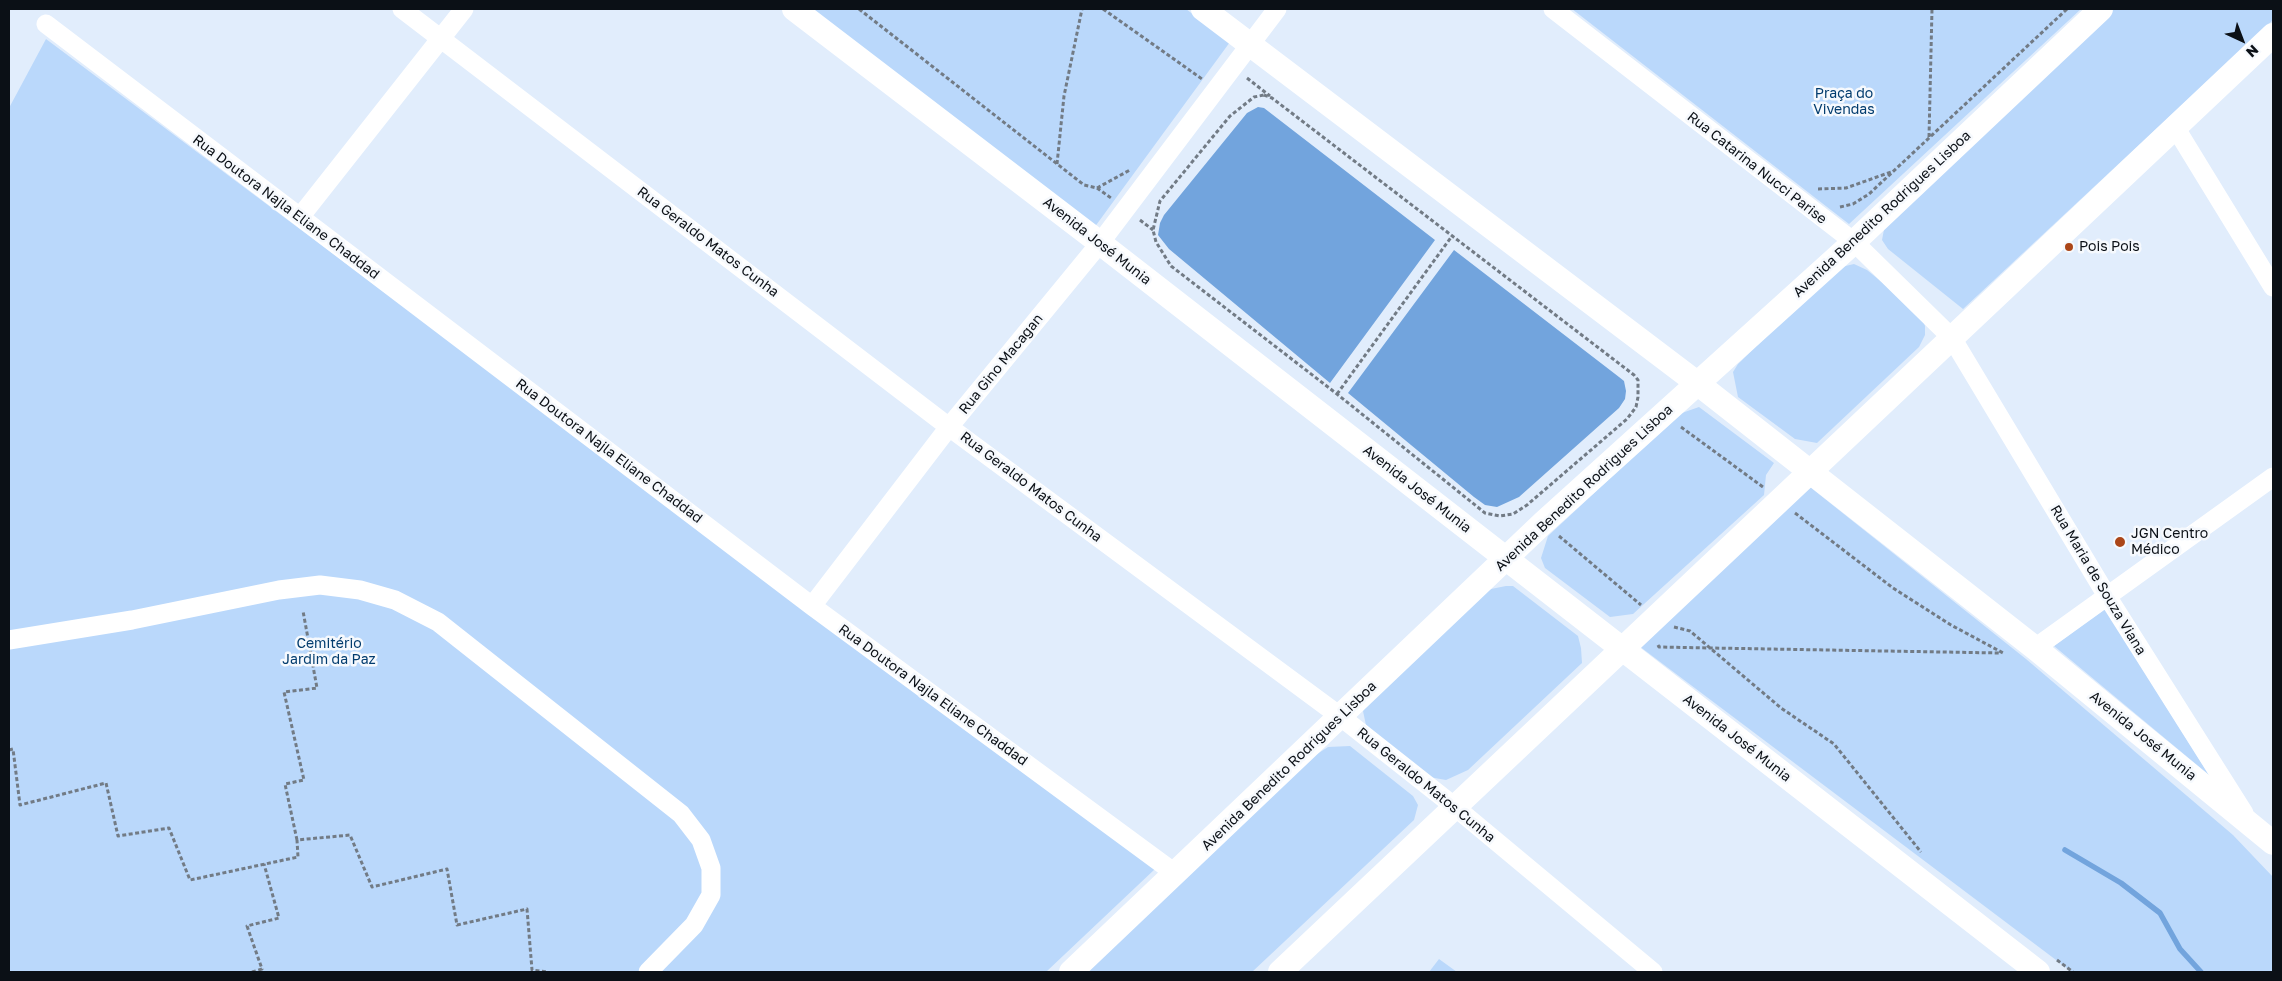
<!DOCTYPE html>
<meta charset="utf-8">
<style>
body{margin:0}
#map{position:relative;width:2282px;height:981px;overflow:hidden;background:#e1edfc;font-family:"Golos Text",sans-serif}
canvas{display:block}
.frame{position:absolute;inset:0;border:10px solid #0b1016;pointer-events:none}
.north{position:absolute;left:2217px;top:15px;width:50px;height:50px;-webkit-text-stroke:4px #f6f9fd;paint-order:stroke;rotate:137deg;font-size:14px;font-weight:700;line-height:20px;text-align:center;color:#0b1016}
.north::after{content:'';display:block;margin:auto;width:18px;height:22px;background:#0b1016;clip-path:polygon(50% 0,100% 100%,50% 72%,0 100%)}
</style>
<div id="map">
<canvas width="2282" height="981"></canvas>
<div class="frame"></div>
<div class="north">N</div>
</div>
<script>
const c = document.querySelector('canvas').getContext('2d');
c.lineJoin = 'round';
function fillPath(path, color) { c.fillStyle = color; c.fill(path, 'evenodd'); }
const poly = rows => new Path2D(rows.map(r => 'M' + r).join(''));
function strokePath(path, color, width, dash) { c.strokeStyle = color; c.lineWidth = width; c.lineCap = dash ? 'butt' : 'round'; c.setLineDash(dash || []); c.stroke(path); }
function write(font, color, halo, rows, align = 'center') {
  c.font = font + ' "Golos Text",sans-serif'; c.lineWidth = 5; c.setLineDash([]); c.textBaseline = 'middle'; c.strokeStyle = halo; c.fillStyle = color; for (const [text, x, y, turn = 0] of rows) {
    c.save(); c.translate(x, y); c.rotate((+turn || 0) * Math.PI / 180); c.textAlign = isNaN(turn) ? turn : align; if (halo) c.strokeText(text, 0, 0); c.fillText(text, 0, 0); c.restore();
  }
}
fillPath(poly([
 [807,9,1186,9,1230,42,1094,228],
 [1572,9,2081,9,1849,224],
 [2113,9,2273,9,2273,20,1963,309,1888,249,1882,240,1886,219],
 [46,39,1155,869,1046,972,9,972,9,108],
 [1854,264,1867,270,1921,314,1925,326,1925,335,1919,347,1817,443,1795,439,1738,397,1733,372,1738,364,1837,268],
 [1699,407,1774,463,1766,475,1764,495,1633,614,1610,617,1545,568,1541,558,1548,536,1679,414],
 [1810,487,2026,659,2233,835,2273,877,2273,972,2072,972,1639,646],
 [1506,586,1513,586,1578,636,1581,648,1582,663,1468,770,1446,780,1429,777,1367,730,1363,711,1368,701,1486,590],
 [2105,609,2209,775,2054,646],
 [1350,746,1413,796,1418,805,1414,820,1252,972,1085,972,1314,756,1328,747],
 [1439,959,1457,972,1429,972]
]), '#bad8fb');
fillPath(poly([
 [1258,107,1264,108,1435,240,1330,383,1169,249,1158,235,1160,223,1164,215,1247,113],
 [1454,250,1619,377,1624,381,1626,391,1625,399,1619,408,1519,497,1497,507,1485,505,1474,497,1348,393]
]), '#72a4dd');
strokePath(poly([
 [2065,850,2121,883,2160,913,2180,949,2201,972]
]), '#72a4dd', 5.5);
strokePath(poly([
 [859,9,1084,185,1097,188,1130,170],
 [1103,9,1202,79],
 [1247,78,1270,96],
 [1264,95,1272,98,1634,375,1638,380,1638,397,1636,407,1627,419,1527,505,1513,514,1500,516,1485,513,1337,394,1171,266,1156,242,1153,230,1160,201,1230,116,1254,97,1264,95],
 [1929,137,1932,9],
 [1057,164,1064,96,1082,9],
 [1097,188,1111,198],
 [1818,189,1846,188,1891,172],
 [1840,207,1853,204,1869,194,2067,9],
 [1140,220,1153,230],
 [1337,394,1452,236],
 [1681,427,1763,487],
 [1795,513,1893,588,1951,625,2005,654],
 [1559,536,1641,605],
 [1674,627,1690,631,1781,708,1834,744,1921,852],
 [1658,645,1659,647,1712,648,2000,653],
 [9,750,13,749,20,805,106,783,118,836,169,828,190,880,298,857,297,840,350,835,372,887,447,869,457,925,527,909,532,970,548,972],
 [297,840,285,784,304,780,284,692,317,688,303,611],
 [2057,960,2073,972],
 [252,972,262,969,247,926,279,918,264,864]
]), '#727b85', 3, [4, 2.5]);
strokePath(poly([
 [402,9,949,427,1341,717,1455,807,1653,972],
 [1553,9,1854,242,1952,338,2107,596,2244,813],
 [46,24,812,606,1176,874],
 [2175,127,2273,287],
 [300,217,464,9],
 [812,606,949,427,1100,243,1277,9],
 [9,640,132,620,279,590,320,585,360,590,395,600,438,622,681,814,701,840,711,868,711,895,694,925,648,972],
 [2035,648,2273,477]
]), '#fff', 19);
strokePath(poly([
 [794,9,1100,243,2038,972],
 [1203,9,1697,383,2035,648,2273,843],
 [1071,972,1543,523,1854,242,2101,9],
 [1280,972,2273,35]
]), '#fff', 24);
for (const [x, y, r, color] of [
 [2069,247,5,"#ab4618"],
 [2120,542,6,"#ab4618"]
]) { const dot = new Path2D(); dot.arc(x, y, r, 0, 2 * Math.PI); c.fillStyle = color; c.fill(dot); strokePath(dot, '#f6f9fd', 2); }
write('14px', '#023c6e', '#f6f9fd', [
 ["Praça do",1844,94],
 ["Vivendas",1844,110],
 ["Cemitério",329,644],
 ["Jardim da Paz",329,660]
]);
write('14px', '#0b1016', '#f6f9fd', [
 ["Rua Catarina Nucci Parise",1757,168,38],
 ["Rua Doutora Najla Eliane Chaddad",286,207,37],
 ["Avenida Benedito Rodrigues Lisboa",1882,214,-43],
 ["Avenida José Munia",1097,241,38],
 ["Rua Geraldo Matos Cunha",708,242,37],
 ["Rua Gino Macagan",1001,364,-51],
 ["Rua Doutora Najla Eliane Chaddad",609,451,37],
 ["Rua Geraldo Matos Cunha",1031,487,37],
 ["Avenida Benedito Rodrigues Lisboa",1584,488,-43],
 ["Avenida José Munia",1417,489,38],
 ["Rua Maria de Souza Viana",2098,580,59],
 ["Rua Doutora Najla Eliane Chaddad",933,695,36],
 ["Avenida José Munia",2143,736,39],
 ["Avenida José Munia",1737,738,38],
 ["Avenida Benedito Rodrigues Lisboa",1289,766,-44],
 ["Rua Geraldo Matos Cunha",1426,785,39]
]);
write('14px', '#0b1016', '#f6f9fd', [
 ["Pois Pois",2079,247],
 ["JGN Centro",2131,534],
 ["Médico",2131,550]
], 'left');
</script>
